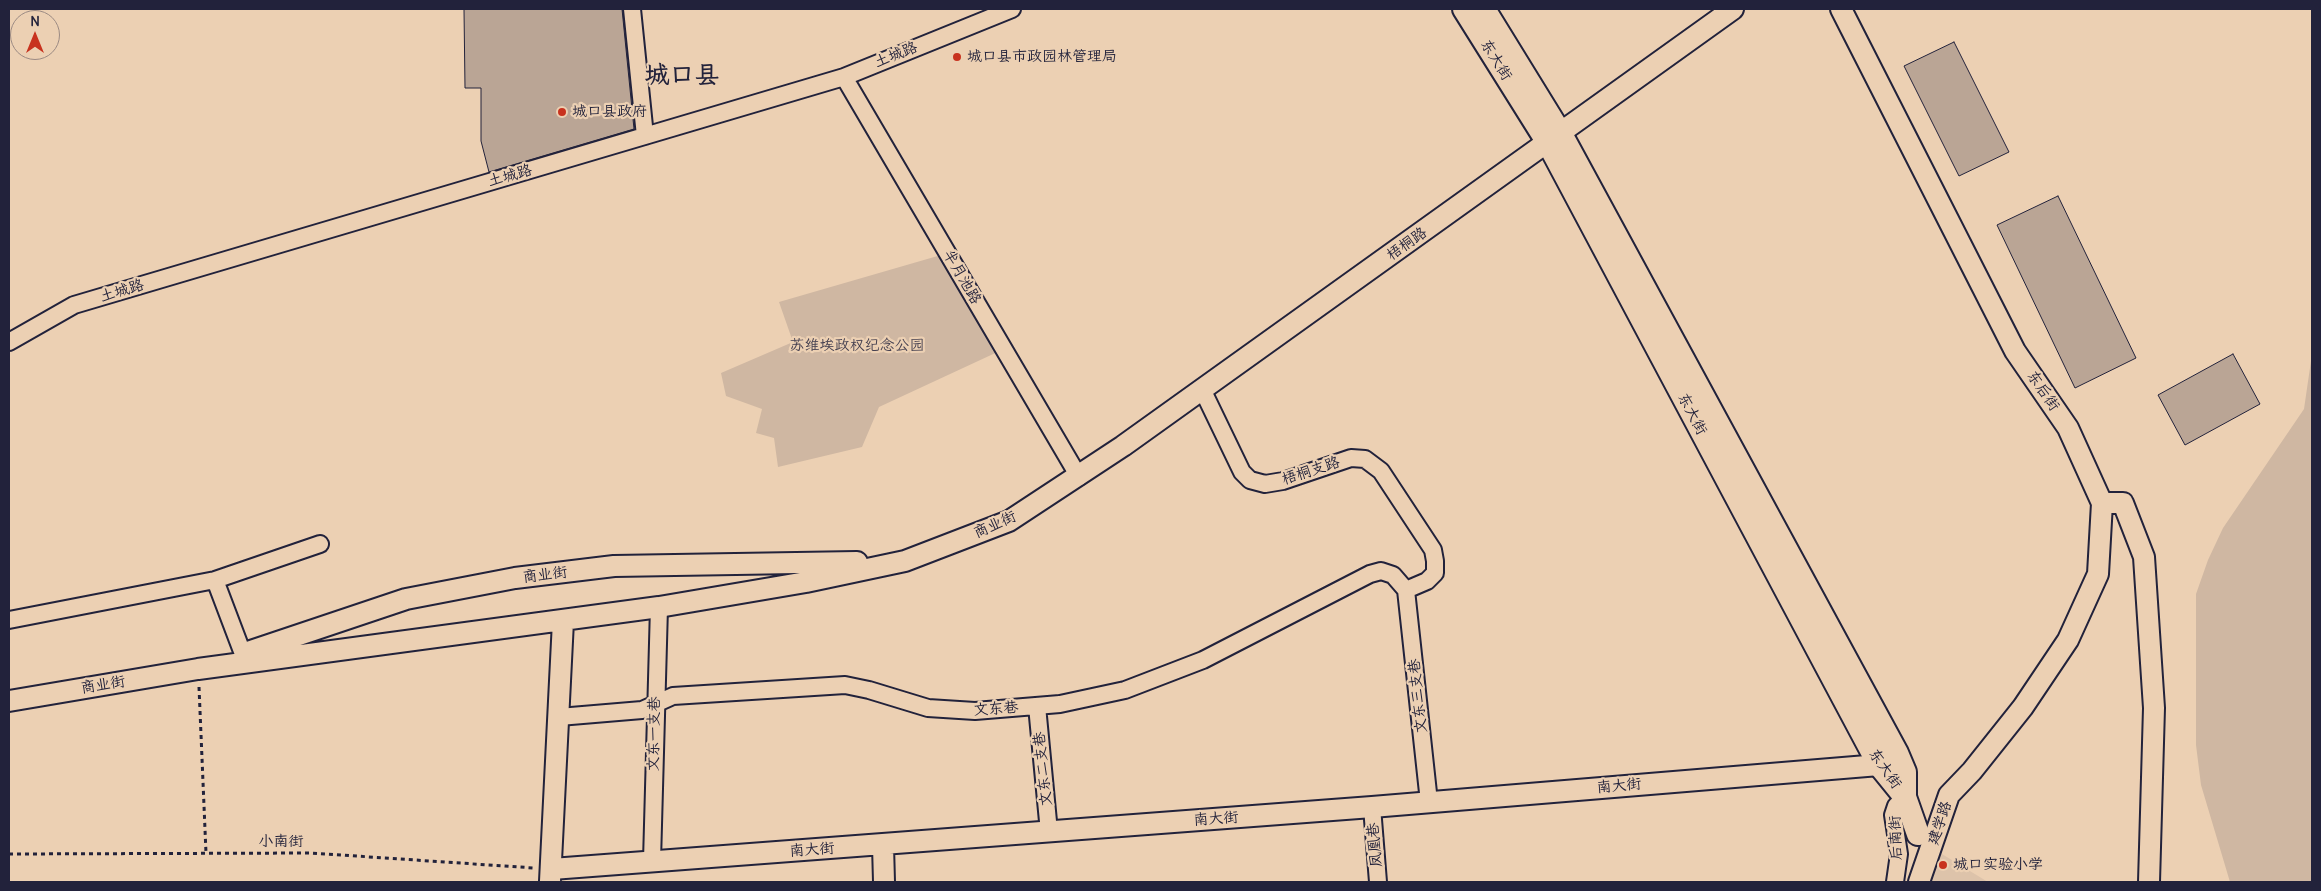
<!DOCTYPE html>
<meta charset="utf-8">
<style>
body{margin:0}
#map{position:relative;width:2321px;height:891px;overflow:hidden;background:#ecd0b3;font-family:Delius,sans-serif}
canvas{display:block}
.frame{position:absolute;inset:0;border:10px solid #22223b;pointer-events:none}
.north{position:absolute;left:10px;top:10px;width:50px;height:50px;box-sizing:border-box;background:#ecd0b3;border:1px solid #9b8a83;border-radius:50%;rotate:0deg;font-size:14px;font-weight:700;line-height:20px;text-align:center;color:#22223b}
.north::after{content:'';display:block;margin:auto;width:18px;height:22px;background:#c8321e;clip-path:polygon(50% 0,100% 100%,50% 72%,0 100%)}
</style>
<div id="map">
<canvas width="2321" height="891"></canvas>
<div class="frame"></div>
<div class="north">N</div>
</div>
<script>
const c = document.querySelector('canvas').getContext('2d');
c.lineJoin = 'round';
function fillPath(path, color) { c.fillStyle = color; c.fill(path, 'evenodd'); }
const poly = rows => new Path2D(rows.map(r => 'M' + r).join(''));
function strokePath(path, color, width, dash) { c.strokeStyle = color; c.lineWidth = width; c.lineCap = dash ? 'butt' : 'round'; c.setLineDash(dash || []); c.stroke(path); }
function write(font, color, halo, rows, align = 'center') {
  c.font = font + ' Delius,"LXGW WenKai TC",sans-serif'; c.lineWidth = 4.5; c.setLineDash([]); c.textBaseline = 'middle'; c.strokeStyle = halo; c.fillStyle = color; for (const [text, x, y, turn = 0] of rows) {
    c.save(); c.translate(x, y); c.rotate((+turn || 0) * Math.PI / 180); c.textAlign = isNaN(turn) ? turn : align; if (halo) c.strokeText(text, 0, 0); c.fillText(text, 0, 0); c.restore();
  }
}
fillPath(poly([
 [1932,848,1988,882,1919,882]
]), '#ddc3aa');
fillPath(poly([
 [948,253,1004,349,879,407,862,447,778,467,774,438,756,433,762,409,726,396,721,373,793,342,779,302],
 [2312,354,2312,882,2230,882,2201,785,2196,745,2196,594,2208,560,2223,528,2304,409]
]), '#cfb7a2');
const building = poly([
 [464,9,622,9,634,129,489,172,481,141,481,88,465,88,464,9],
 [1954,42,2009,152,1959,176,1904,66,1954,42],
 [2058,196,2136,358,2075,388,1997,225,2058,196],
 [2233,354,2260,404,2185,445,2158,395,2233,354]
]);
fillPath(building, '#baa595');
strokePath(building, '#22223b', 1);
const minor = poly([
 [632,9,645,136],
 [844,77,1079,477],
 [9,342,74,305,844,77,1012,9],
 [1202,389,1242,472,1250,480,1265,484,1283,481,1351,458,1365,459,1381,471,1433,550,1435,561,1435,573,1427,581,1406,590],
 [215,580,243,654],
 [1406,590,1429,802],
 [9,620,215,580,320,544],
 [1037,706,1049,832],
 [559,717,642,710,673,696,845,685,869,690,928,708,975,711,1060,704,1125,690,1203,660,1370,574,1381,571,1393,575,1406,590],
 [1372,807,1378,882],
 [652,861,659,607],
 [1895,882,1899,854,1893,815,1896,806,1905,797]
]);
const tertiary = poly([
 [1841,9,2015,351,2068,428,2102,503,2098,574,2068,640,2023,707,1972,771,1949,795,1919,882],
 [2102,503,2123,503,2144,557,2154,708,2149,882],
 [245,653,406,599,515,578,614,566,857,562],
 [9,701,198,669,659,607,806,582,905,561,1009,521,1123,446,1733,9],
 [883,845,884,882],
 [552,869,1372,807,1879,765],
 [550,881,563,621]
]);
const secondary = poly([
 [1464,9,1548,143,1879,765,1905,797],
 [1484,9,1561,134,1897,753,1905,772,1905,797,1918,834]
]);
strokePath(minor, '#22223b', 20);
strokePath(tertiary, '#22223b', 24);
strokePath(secondary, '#22223b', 26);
strokePath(poly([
 [199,687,206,853],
 [9,854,311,853,534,868]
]), '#22223b', 3, [4, 4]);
strokePath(minor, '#ecd0b3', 16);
strokePath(tertiary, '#ecd0b3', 20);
strokePath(secondary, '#ecd0b3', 22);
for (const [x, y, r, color] of [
 [957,57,5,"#c8321e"],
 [562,112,5,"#c8321e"],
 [1943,865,5,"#c8321e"]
]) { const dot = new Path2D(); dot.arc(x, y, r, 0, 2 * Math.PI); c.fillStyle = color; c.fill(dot); strokePath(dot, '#ecd0b3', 2); }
write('15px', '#22223b', '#ecd0b3', [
 ["土城路",896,55,-22],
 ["东大街",1496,60,58],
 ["土城路",510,176,-16],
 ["梧桐路",1407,244,-35],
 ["半月池路",962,277,60],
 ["土城路",122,291,-17],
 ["东后街",2043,391,56],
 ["东大街",1692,414,62],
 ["梧桐支路",1311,471,-18],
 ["商业街",995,525,-24],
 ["商业街",545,575,-7],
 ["商业街",103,685,-9],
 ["文东三支巷",1418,696,-96],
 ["文东巷",996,709,-4],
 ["文东一支巷",654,734,-89],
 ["文东二支巷",1043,769,-96],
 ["东大街",1885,769,55],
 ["南大街",1619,786,-5],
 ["南大街",1216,819,-4],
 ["建学路",1940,823,-72],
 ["后南街",1896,838,-92],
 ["小南街",281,842],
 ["凤凰巷",1375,845,-95],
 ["南大街",812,850,-4]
]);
write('15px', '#22223b', '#ecd0b3', [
 ["城口县市政园林管理局",967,57],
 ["城口县政府",572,112],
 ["城口实验小学",1953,865]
], 'left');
write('15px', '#454050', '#ecd0b3', [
 ["苏维埃政权纪念公园",857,346]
]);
write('bold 25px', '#22223b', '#ecd0b3', [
 ["城口县",682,76]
]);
</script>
